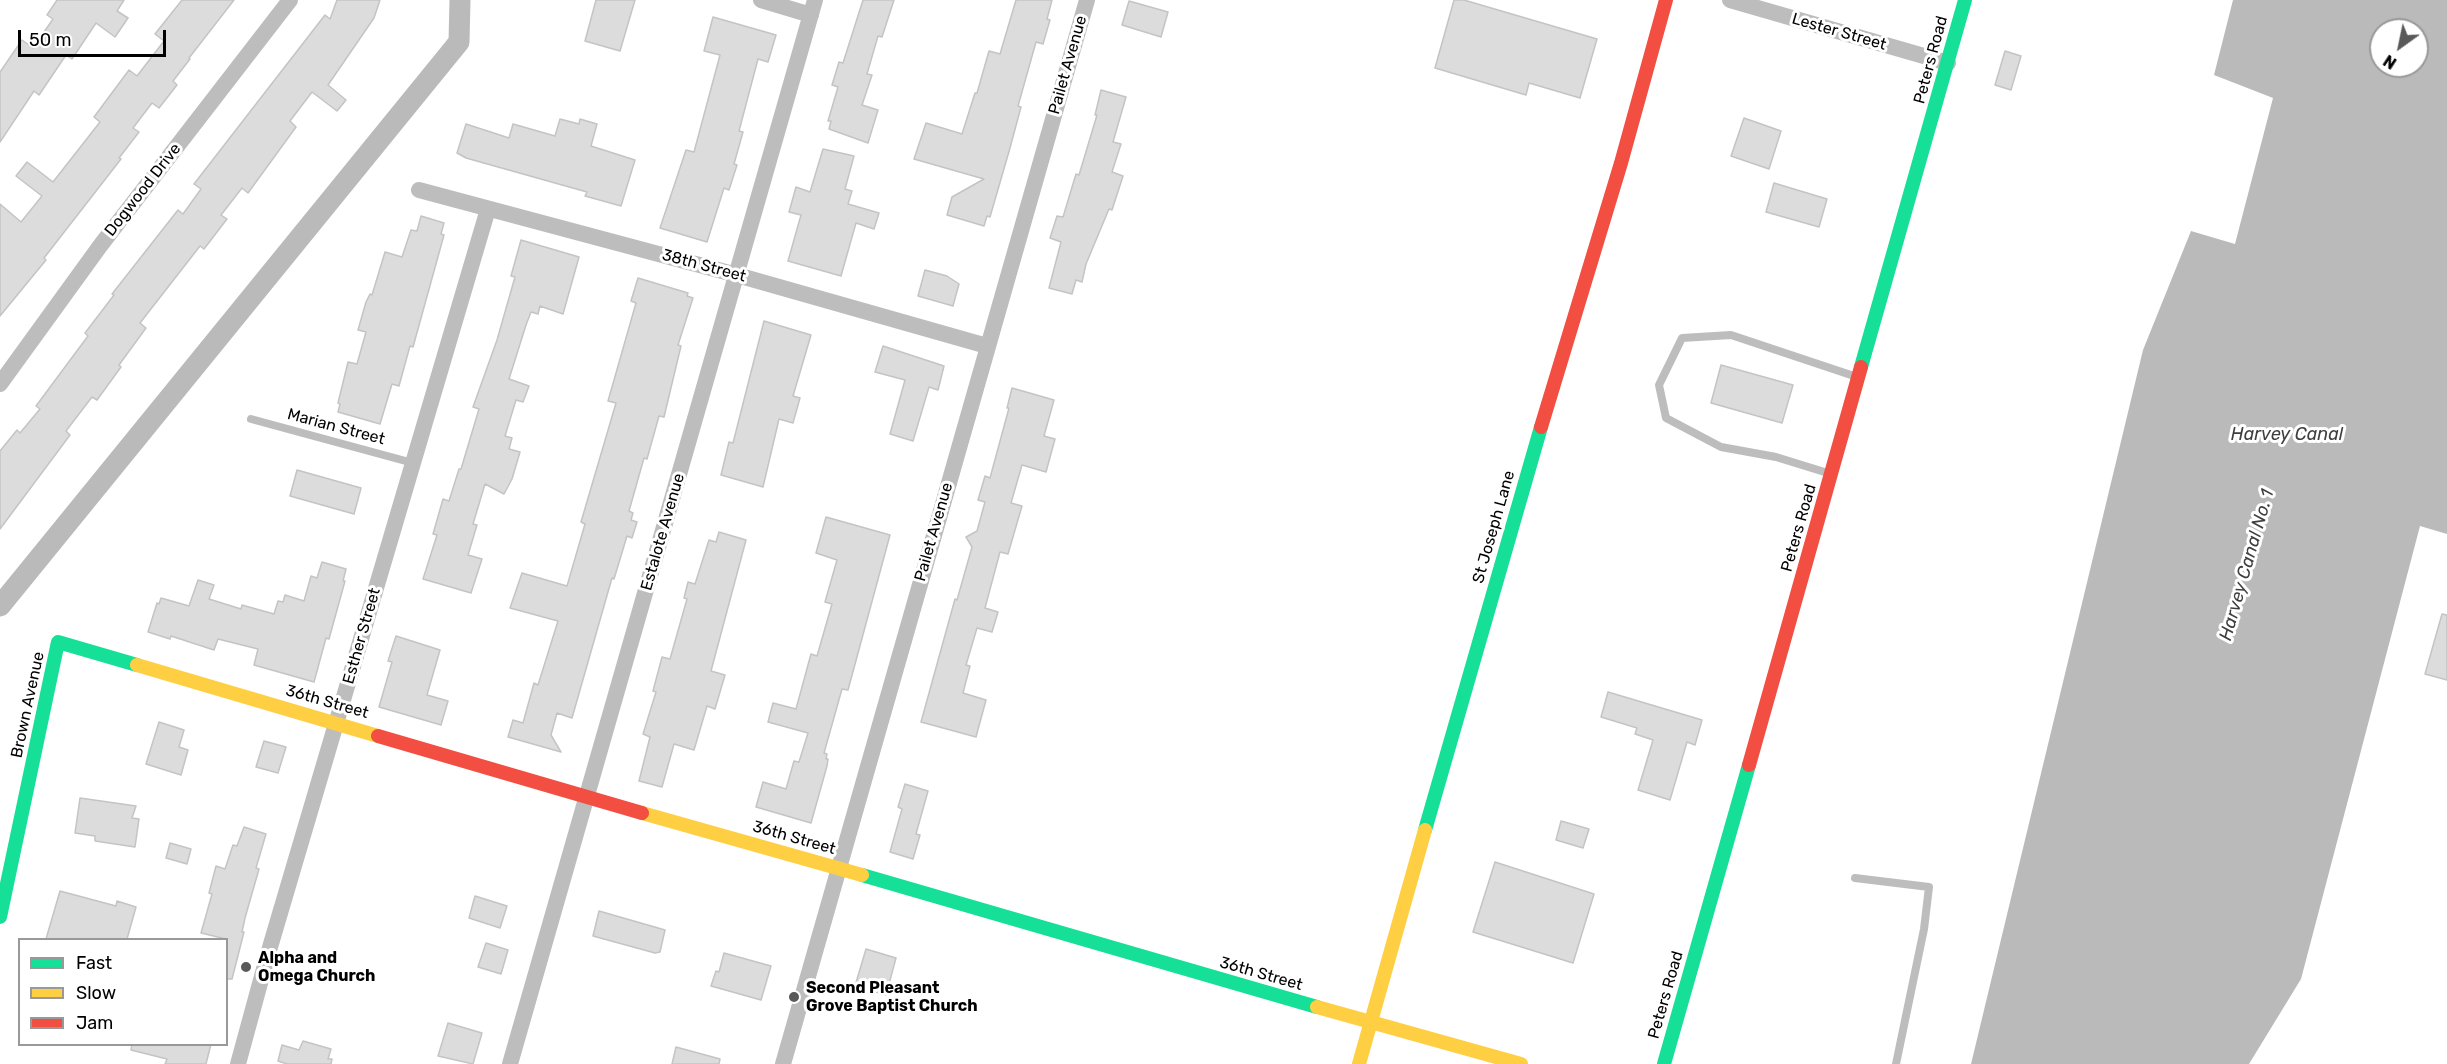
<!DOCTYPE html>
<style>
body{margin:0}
#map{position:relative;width:2447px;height:1064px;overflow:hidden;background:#fff;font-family:Rubik,sans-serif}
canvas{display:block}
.legend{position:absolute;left:18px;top:938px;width:210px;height:108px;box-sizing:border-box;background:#fff;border:2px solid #999;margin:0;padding:8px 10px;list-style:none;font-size:18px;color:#000}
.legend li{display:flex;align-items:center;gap:12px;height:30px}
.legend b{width:30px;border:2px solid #999}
.north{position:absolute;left:2369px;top:18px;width:60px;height:60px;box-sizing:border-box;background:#fff;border:2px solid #999;border-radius:50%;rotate:213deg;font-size:16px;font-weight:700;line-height:24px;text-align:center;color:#000}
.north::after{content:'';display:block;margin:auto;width:21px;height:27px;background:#595959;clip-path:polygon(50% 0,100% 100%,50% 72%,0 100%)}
.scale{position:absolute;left:18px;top:30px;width:148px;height:27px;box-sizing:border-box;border:3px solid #000;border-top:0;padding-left:8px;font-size:18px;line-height:21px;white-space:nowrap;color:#000;-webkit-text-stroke:4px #fff;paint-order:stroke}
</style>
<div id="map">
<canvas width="2447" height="1064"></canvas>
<ul class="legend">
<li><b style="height:8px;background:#16e098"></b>Fast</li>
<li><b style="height:8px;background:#ffcf43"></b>Slow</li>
<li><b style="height:8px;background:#f24e42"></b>Jam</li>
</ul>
<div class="north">N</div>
<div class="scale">50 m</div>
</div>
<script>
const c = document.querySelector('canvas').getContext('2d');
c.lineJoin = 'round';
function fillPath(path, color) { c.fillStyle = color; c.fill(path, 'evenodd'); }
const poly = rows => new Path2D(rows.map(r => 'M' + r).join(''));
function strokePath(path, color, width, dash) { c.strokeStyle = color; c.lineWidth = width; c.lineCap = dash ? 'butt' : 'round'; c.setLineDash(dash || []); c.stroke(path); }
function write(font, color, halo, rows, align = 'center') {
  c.font = font + ' Rubik,sans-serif'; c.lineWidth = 6; c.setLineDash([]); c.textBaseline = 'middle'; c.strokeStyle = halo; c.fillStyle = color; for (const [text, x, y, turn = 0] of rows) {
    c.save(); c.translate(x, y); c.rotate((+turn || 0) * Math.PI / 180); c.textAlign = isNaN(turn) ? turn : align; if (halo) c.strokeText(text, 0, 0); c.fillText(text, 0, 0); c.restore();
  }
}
fillPath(poly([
 [2233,0,2447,0,2447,534,2420,526,2301,979,2249,1064,1971,1064,2143,350,2191,231,2235,244,2273,98,2214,75],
 [2381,30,2417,30,2417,66,2381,66]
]), '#bababa');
strokePath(poly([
 [0,606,459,42,460,0]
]), '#bababa', 21);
const building = poly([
 [57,0,124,0,117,11,128,18,115,37,96,23,72,59,66,55,39,95,34,91,0,142,0,72,22,40,33,48,53,19,47,15,57,0],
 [182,0,234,0,189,58,190,59,173,81,177,85,159,108,152,103,133,128,139,132,119,158,121,159,44,258,46,260,0,316,0,204,21,222,42,196,16,176,27,162,53,182,100,122,94,117,129,70,137,76,164,41,155,34,182,0],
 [337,0,380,0,374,18,328,85,346,100,337,111,312,92,290,121,296,127,248,193,242,188,221,215,227,219,204,249,200,246,140,323,146,328,119,365,121,367,97,400,92,397,66,431,70,435,0,529,0,451,17,430,20,433,40,409,36,406,88,336,85,333,114,295,112,294,178,210,183,214,201,189,194,184,325,15,330,19,337,0],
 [596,0,635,0,620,51,585,41,596,0],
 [863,0,894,0,882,37,878,36,867,74,872,75,862,105,878,110,868,143,829,129,831,121,828,121,838,87,832,85,839,62,843,63,863,0],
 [1016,0,1052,0,1047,19,1050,20,1043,44,1036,42,1018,106,1021,107,1010,148,990,217,987,216,984,226,947,215,952,197,984,179,914,159,926,123,962,134,975,93,977,93,989,51,1000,54,1016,0],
 [1454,0,1464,0,1597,39,1580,98,1529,83,1526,95,1435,68,1454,0],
 [1129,1,1168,12,1161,37,1122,25,1129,1],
 [713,17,776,35,768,62,758,59,739,131,743,132,734,164,737,165,729,190,724,188,707,242,660,228,686,150,694,152,720,55,704,51,713,17],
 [2005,51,2021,56,2011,90,1995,85,2005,51],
 [1101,90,1126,97,1113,142,1121,144,1112,172,1123,176,1112,210,1109,209,1086,264,1082,282,1076,280,1072,294,1049,288,1061,242,1050,238,1057,216,1063,217,1076,174,1079,175,1097,115,1095,115,1101,90],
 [1744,118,1781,131,1769,169,1731,156,1744,118],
 [560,119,579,124,580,119,597,124,591,146,635,160,621,206,585,196,587,192,466,158,457,153,466,124,509,138,513,124,555,136,560,119],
 [823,149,854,156,845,189,852,191,848,204,879,213,874,229,856,223,841,276,788,261,801,215,789,212,796,187,810,192,823,149],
 [1774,183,1827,199,1819,227,1766,212,1774,183],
 [421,216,444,223,441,234,444,235,413,347,410,346,399,386,392,384,380,424,338,412,340,404,338,403,348,362,357,364,366,332,358,330,366,302,370,294,372,295,385,252,402,257,411,230,417,231,421,216],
 [521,240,579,257,563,314,540,306,538,314,531,312,526,325,509,379,529,386,523,402,516,400,505,436,512,438,509,449,520,452,512,479,504,494,485,484,473,524,477,525,468,555,482,559,471,593,423,579,437,535,433,534,443,499,449,501,459,469,461,469,479,409,473,407,497,340,515,277,511,276,521,240],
 [925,270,947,276,959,284,953,306,918,296,925,270],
 [638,278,688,293,687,296,693,298,678,345,681,346,664,417,659,416,647,459,644,458,629,511,633,513,631,520,637,522,632,538,627,536,614,579,612,578,572,718,557,713,551,735,561,752,508,737,513,720,523,723,534,683,538,685,558,621,510,608,522,573,567,586,585,524,581,522,616,403,608,401,636,303,631,301,638,278],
 [764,321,811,335,793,396,800,398,793,423,779,419,763,487,721,475,729,442,733,443,764,321],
 [883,346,944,366,938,390,929,387,913,441,890,434,905,380,875,372,883,346],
 [1721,365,1793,385,1782,423,1711,403,1721,365],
 [1012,388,1054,400,1044,436,1055,439,1046,472,1022,465,1011,503,1022,506,1008,554,1000,552,985,608,998,612,992,632,977,628,966,665,970,666,963,693,986,700,976,737,921,722,955,599,957,600,972,547,966,537,977,531,985,502,978,500,985,476,990,478,1009,408,1007,408,1012,388],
 [297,470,361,488,354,514,290,496,297,470],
 [826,517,890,535,848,690,842,689,824,753,827,754,826,759,828,759,827,766,811,823,756,807,763,782,786,789,794,761,799,762,808,733,768,722,773,703,796,709,811,654,817,656,832,604,825,602,837,560,816,553,826,517],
 [719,532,746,540,711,671,725,675,715,709,707,706,694,750,674,744,662,787,639,781,650,737,643,734,656,692,653,691,662,657,670,659,687,599,684,598,688,582,695,584,709,540,716,542,719,532],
 [322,562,346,569,343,581,345,581,329,639,326,638,314,682,254,665,258,649,218,639,214,650,171,636,170,639,148,632,157,603,159,604,161,598,189,606,198,580,214,585,209,599,241,609,242,605,274,614,278,601,283,602,285,595,304,601,311,576,317,578,322,562],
 [2442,614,2447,615,2447,680,2425,674,2442,614],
 [396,636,440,650,427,695,448,701,441,725,379,707,392,662,388,661,396,636],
 [1608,692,1702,720,1695,745,1687,742,1670,800,1638,790,1653,740,1635,734,1637,728,1601,717,1608,692],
 [159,722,184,730,179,747,188,750,181,775,146,764,159,722],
 [264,741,286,747,278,773,256,767,264,741],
 [905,784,928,791,916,834,920,835,913,859,890,852,902,809,898,807,905,784],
 [80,798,136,806,132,818,139,819,135,847,95,841,95,836,75,833,80,798],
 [1561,821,1589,829,1583,848,1556,840,1561,821],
 [244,827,266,834,256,868,259,869,245,918,242,932,244,932,232,979,226,979,226,939,201,933,212,894,209,893,216,866,225,869,233,845,237,846,244,827],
 [170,843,191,849,187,864,166,858,170,843],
 [1495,862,1594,894,1573,963,1473,932,1495,862],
 [60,891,116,906,117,901,136,907,127,939,46,939,60,891],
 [475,896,507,906,500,928,469,918,475,896],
 [599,911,665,930,660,952,655,953,593,936,599,911],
 [486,943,508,950,501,974,478,967,486,943],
 [866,949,896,958,886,995,855,986,866,949],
 [724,953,771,966,761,1000,711,986,716,971,719,972,724,953],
 [448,1023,482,1033,473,1064,438,1056,448,1023],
 [303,1041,331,1049,328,1059,332,1059,331,1064,287,1064,278,1061,282,1045,299,1050,303,1041],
 [132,1044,211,1044,206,1064,165,1064,167,1059,131,1050,132,1044],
 [676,1047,720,1059,719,1064,672,1064,676,1047]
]);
fillPath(building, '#dcdcdc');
strokePath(building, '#c4c4c4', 1.5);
strokePath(poly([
 [251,419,413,463],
 [1831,474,1776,457,1721,447,1666,418,1659,385,1682,338,1731,335,1857,377],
 [1855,878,1929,887,1924,929,1896,1064]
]), '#bdbdbd', 8);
strokePath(poly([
 [761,0,811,15],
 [1730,0,1948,63],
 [419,190,737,275,987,346],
 [0,384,100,246,290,0],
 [238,1064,268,954,488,209],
 [510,1064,815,0],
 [783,1064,1087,0]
]), '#bdbdbd', 16);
strokePath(poly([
 [1861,367,1965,0],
 [1425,830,1541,427],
 [862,875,1317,1007],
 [0,917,58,642,137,665],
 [1664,1064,1749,765]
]), '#16e098', 14);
strokePath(poly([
 [137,665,378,736],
 [642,813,862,875],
 [1317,1007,1521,1064],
 [1359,1064,1425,830]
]), '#ffcf43', 14);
strokePath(poly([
 [1541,427,1621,163,1666,0],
 [378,736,642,813],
 [1749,765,1861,367]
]), '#f24e42', 14);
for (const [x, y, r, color] of [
 [246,967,6,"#595959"],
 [794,997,6,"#595959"]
]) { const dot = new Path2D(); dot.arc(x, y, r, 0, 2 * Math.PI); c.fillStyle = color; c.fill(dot); strokePath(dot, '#fff', 2); }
write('16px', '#000', '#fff', [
 ["Lester Street",1839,32,16],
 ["Peters Road",1931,60,-75],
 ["Pailet Avenue",1068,65,-74],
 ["Dogwood Drive",143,190,-52],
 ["38th Street",704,266,15],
 ["Marian Street",336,427,15],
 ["St Joseph Lane",1494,527,-74],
 ["Peters Road",1799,528,-74],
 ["Estalote Avenue",663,532,-74],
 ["Pailet Avenue",934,532,-74],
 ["Esther Street",362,636,-74],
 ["36th Street",327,702,16],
 ["Brown Avenue",28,705,-78],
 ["36th Street",794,838,16],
 ["36th Street",1261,974,16],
 ["Peters Road",1666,995,-74]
]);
write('bold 16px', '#000', '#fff', [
 ["Alpha and",258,958],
 ["Omega Church",258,976],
 ["Second Pleasant",806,988],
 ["Grove Baptist Church",806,1006]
], 'left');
write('italic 18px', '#3e3e3e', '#fff', [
 ["Harvey Canal",2287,435],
 ["Harvey Canal No. 1",2247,565,-74]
]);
</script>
